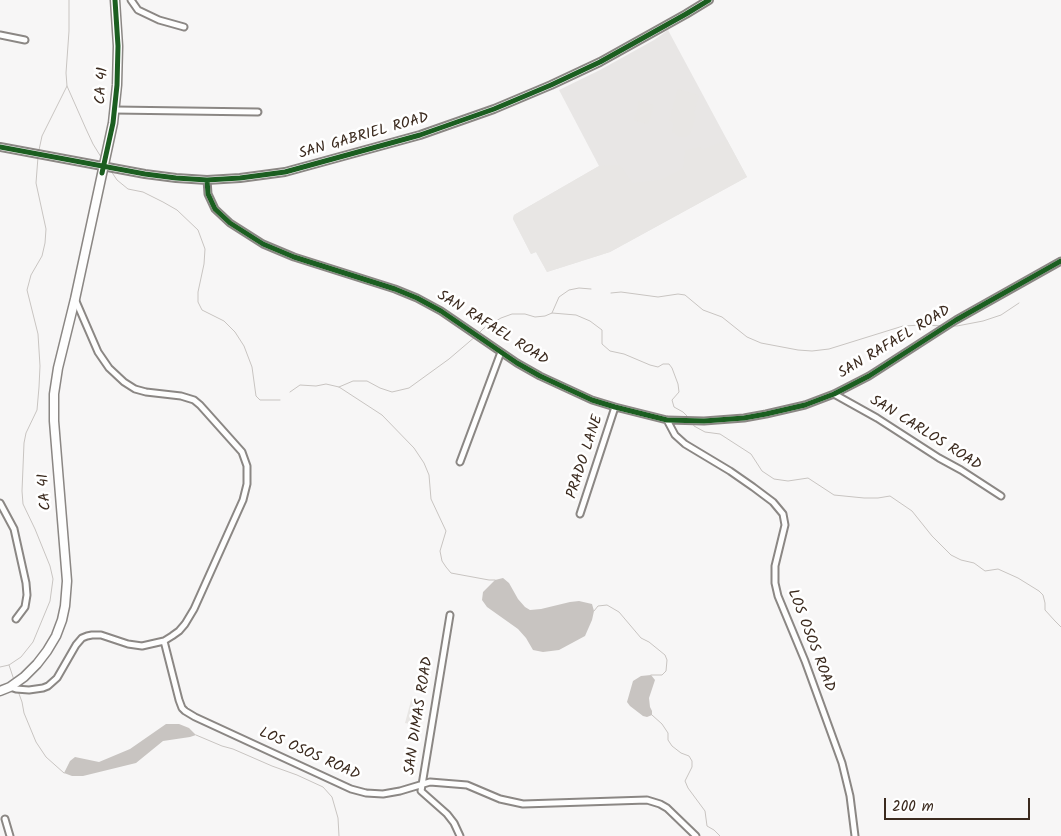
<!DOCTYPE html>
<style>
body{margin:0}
#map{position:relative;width:1061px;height:836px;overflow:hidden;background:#f7f6f6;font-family:Kalam,sans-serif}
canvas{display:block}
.scale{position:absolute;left:884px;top:798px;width:146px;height:22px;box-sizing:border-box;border:2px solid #3b2a1e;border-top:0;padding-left:6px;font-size:15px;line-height:18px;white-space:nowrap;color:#3b2a1e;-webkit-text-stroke:4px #fff;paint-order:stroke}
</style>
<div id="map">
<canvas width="1061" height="836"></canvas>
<div class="scale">200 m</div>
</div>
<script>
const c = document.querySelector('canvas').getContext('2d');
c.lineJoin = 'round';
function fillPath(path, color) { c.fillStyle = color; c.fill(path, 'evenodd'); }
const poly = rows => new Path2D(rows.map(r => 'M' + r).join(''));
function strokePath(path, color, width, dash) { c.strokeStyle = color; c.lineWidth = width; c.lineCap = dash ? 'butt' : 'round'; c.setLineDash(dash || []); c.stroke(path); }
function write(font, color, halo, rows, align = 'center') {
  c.font = font + ' Kalam,sans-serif'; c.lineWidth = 5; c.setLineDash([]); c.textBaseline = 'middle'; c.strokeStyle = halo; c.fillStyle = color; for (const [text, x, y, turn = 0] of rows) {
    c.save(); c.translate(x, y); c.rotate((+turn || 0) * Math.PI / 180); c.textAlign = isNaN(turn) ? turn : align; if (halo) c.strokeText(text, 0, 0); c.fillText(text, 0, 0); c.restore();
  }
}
fillPath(poly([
 [668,30,747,177,610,252,547,272,536,252,531,254,513,219,514,215,599,166,559,90,600,70,654,40]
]), '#e8e6e5');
fillPath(poly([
 [678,89,699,95,694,113,696,115,690,134,685,137,680,137,672,132,674,123,669,121],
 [639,101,654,105,648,124,634,120,634,117,637,111,638,103],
 [727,140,747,177,610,252,547,272,536,252,531,254,513,219,514,215,599,166,618,165,622,168,632,183,659,180,683,168,685,150,700,147,702,150],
 [412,697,426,700,419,726,405,723]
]), '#e8e6e4');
fillPath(poly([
 [503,578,509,583,518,599,525,607,530,610,541,609,570,602,579,601,592,604,594,611,592,620,585,636,559,650,543,652,533,650,526,638,518,629,487,607,482,600,483,592,495,580],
 [651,675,655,680,649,698,650,707,652,711,652,715,647,717,643,716,630,706,627,702,633,681,641,676],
 [166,724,179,724,189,728,196,735,190,737,163,741,136,763,83,776,72,776,64,773,70,761,75,757,99,762,130,749]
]), '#c8c4c1');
strokePath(poly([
 [67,86,86,129,93,144,101,157],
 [39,150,42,136,67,86,66,73,69,31,69,0],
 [111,171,117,180,128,189,143,192,163,202,177,210,198,230,205,249,204,264,198,292,198,302,202,310,224,321,235,332,244,346,252,367,256,396,260,400,280,400],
 [611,293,621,292,658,297,678,294,685,295,703,310,722,317,747,337,761,343,798,350,812,351,829,349,903,326,922,325,944,326],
 [552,313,559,297,569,290,579,288,591,289],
 [950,326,957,326,983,321,1001,315,1019,303],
 [479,333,484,328,501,318,512,314,525,314,535,317,545,316,552,313,576,315,590,321,602,330,602,344,610,351,624,354,650,365,658,367,663,364,669,364,672,368,678,384,679,392,672,400,674,407,683,412,689,418],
 [339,387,353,381,367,381,380,388,392,392,409,388,449,359,476,336],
 [290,392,300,385,316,386,326,384,339,387,382,415,414,448,424,463,429,475,431,499,446,531,440,551,442,561,446,567,451,573,489,580,495,580],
 [693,423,694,426,705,432,720,434,751,454,762,471,774,479,788,481,808,478,834,495,864,498,878,498,890,496,912,511,932,536,951,555,961,560,974,563,985,571,998,569,1018,578,1039,591,1043,595,1045,603,1045,610,1055,621,1061,627],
 [594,611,598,606,607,605,619,612,641,638,649,642,665,655,667,660,666,671,662,675,651,675],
 [9,665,14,680],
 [0,667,9,665,21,657,33,642,50,601,53,579,50,566,35,529,23,504,22,491,24,443,26,433,37,410,39,387,40,366,38,334,27,290,31,275,42,256,45,243,46,229,36,183,38,157],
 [18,691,22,702,24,713,36,742,46,757,64,773],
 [652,715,662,724,668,733,668,740,672,746,681,753,689,756,692,761,692,767,685,781,688,788,705,811,707,826,714,830,720,836],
 [196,735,222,746,233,749,272,766,297,775,323,787,332,797,338,818,339,836]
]), '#c8c4c1', 1);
const minor = poly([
 [131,0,138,10,159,20,184,27],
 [0,35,25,40],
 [114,110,258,112],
 [207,180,208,194,215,209,230,223,263,244,294,257,395,289,417,298,441,311,517,363,540,376,592,400,615,407,667,420,704,421,744,418,766,414,805,405,834,394,869,376,956,320,1061,261],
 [834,394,877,418,939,458,961,470,1001,496],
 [667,420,675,435,685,444,730,471,753,487,773,502,783,514,785,525,775,566,775,583,778,596,805,661,842,763,850,796,855,836],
 [460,462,501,352],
 [0,503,14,529,26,583,27,595,25,607,16,619],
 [580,514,615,407],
 [450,615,421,791,447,814,454,823,460,836],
 [164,641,179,700,182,708,185,711,195,717,351,789,366,793,383,794,400,791,430,782,467,785,500,799,523,804,647,800,660,804,667,808,696,836],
 [10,687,16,689,29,690,43,688,48,686,57,678,76,645,82,638,87,636,92,635,101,635,128,644,142,646,164,641,172,636,179,631,185,624,194,609,234,520,243,500,247,484,247,466,242,452,200,405,194,400,181,396,146,392,135,389,124,382,109,368,98,352,75,299],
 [5,819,10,836]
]);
const tertiary = poly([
 [0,147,145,174,176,178,207,180,240,178,285,172,420,135,494,109,551,85,600,62,686,14,709,0]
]);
const primary = poly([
 [0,691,10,687,24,677,37,664,47,651,56,636,62,620,65,606,67,581,54,421,54,394,58,368,75,299,113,123,117,85,118,46,115,0]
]);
strokePath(minor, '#8b8784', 9);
strokePath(tertiary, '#8b8784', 10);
strokePath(primary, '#8b8784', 11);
strokePath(minor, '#fefefe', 5);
strokePath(tertiary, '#fefefe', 6);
strokePath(primary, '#fefefe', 8);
strokePath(poly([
 [0,147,145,174,176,178,207,180,240,178,285,172,420,135,494,109,551,85,600,62,686,14,709,0],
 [102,173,113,123,117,85,118,46,115,0],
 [207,180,208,194,215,209,230,223,263,244,294,257,395,289,417,298,441,311,517,363,540,376,592,400,615,407,667,420,704,421,744,418,766,414,805,405,834,394,869,376,956,320,1061,261]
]), '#1b5e20', 5);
write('15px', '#3b2a1e', '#fff', [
 ["CA 41",103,86,-86],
 ["SAN GABRIEL ROAD",364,137,-16],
 ["SAN RAFAEL ROAD",492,329,32],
 ["SAN RAFAEL ROAD",895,343,-31],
 ["SAN CARLOS ROAD",925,434,32],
 ["PRADO LANE",586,457,-72],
 ["CA 41",46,492,-95],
 ["LOS OSOS ROAD",810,641,69],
 ["SAN DIMAS ROAD",420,716,-81],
 ["LOS OSOS ROAD",309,755,24]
]);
</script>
